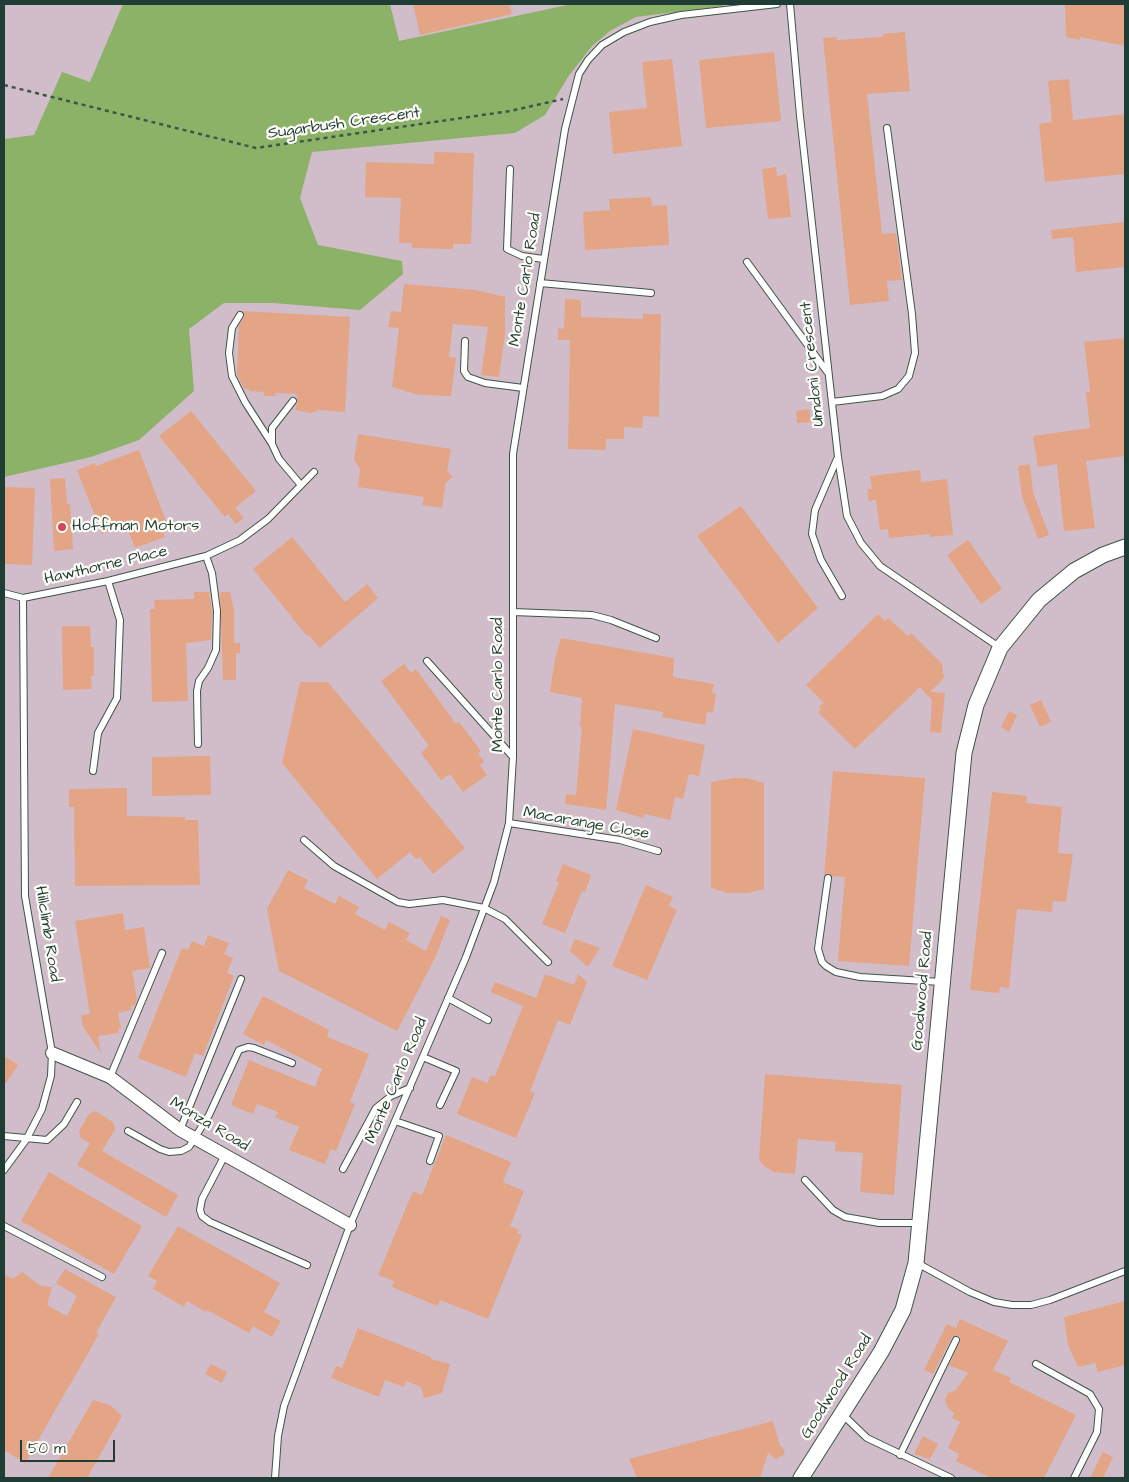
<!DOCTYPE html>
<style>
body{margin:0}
#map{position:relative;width:1129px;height:1482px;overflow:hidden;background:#eddebb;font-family:"Architects Daughter",sans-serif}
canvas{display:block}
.frame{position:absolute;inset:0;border:5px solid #1f3d34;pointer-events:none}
.scale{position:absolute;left:20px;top:1440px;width:95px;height:22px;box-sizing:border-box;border:2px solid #1f3d34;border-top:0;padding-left:6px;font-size:15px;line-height:18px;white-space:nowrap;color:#1f3d34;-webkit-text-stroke:4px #fdfcf7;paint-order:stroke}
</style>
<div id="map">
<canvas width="1129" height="1482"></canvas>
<div class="frame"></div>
<div class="scale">50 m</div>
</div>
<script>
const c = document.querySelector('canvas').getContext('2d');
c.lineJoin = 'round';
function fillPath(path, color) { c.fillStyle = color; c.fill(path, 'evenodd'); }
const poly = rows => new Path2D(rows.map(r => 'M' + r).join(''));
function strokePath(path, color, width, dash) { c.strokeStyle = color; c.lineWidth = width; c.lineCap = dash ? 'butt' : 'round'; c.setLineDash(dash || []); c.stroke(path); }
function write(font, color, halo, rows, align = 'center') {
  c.font = font + ' "Architects Daughter",sans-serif'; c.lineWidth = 4.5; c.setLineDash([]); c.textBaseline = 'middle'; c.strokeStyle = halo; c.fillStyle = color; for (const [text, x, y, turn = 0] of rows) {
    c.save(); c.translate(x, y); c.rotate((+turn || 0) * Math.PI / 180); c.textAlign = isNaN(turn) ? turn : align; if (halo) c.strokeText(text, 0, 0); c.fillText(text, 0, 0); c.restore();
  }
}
fillPath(poly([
 [4,4,1125,4,1125,1478,4,1478]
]), '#d1bdc9');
fillPath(poly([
 [123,4,390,4,399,41,572,4,723,4,723,6,636,17,610,31,592,46,568,77,545,115,515,133,312,152,300,198,318,245,402,261,403,274,360,310,273,303,224,303,189,329,194,391,139,440,91,457,4,477,4,139,34,135,62,72,90,82]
]), '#8cb267');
fillPath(poly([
 [413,4,509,4,512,14,420,35],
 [1065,4,1125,4,1125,46,1080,37,1080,40,1066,37],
 [905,32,910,91,867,94,882,234,896,233,902,280,887,281,889,301,850,305,823,38,837,37,837,40,883,37,882,34],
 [774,52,781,121,706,128,699,60],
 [672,59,682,146,613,154,609,112,647,108,642,62],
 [1069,79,1073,120,1125,114,1125,174,1045,182,1039,124,1052,122,1048,81],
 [434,152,474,153,471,244,453,244,453,249,412,248,412,243,399,243,401,198,365,197,366,162,434,164],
 [776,167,777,176,786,174,791,217,768,219,762,169],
 [651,197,652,206,667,205,669,245,585,250,583,212,610,210,609,199],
 [1125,222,1125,267,1076,272,1073,237,1052,239,1051,230],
 [404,284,476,290,505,297,505,334,499,377,481,375,488,327,453,324,449,357,456,358,451,396,419,395,392,387,399,328,388,327,391,311,401,312],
 [565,299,581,300,581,317,643,319,643,314,661,314,659,417,643,416,642,428,624,427,624,439,606,439,606,450,568,449,570,340,558,340,558,328,564,329],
 [243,311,350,317,345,412,319,410,311,413,295,410,298,401,296,394,275,393,275,396,264,396,264,392,249,391,249,389,244,389,237,374,239,325,245,316],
 [1125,338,1125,456,1086,461,1095,528,1064,531,1057,464,1038,467,1033,436,1090,428,1086,392,1090,392,1084,342],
 [809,409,811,422,797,423,796,411],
 [191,411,256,491,235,508,244,518,236,524,228,514,225,517,159,436],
 [358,434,451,449,447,471,453,477,446,482,442,508,422,505,424,497,358,487,360,469,354,460],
 [139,450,168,526,162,528,165,537,135,548,126,525,102,534,77,470,95,463,96,466],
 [1030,464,1033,492,1049,535,1038,539,1022,496,1018,466],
 [920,470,921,482,947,479,953,535,930,537,930,534,889,538,888,529,880,530,876,500,869,501,867,489,872,489,870,476],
 [65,478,67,504,70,504,73,549,54,551,50,479],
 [4,487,35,488,32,565,4,564],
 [741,506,818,608,778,643,697,536],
 [292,537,345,602,367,584,378,598,320,648,309,635,307,636,253,569],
 [968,540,1002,589,981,604,947,555],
 [194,592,209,592,212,611,211,640,186,643,188,701,152,702,150,609,155,609,154,600,194,599],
 [220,592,230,592,234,611,234,643,240,643,240,653,236,653,236,680,223,680],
 [878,614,885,621,888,618,908,636,911,633,942,664,944,678,930,692,945,693,941,733,930,732,932,700,920,687,855,749,818,712,821,709,819,707,824,703,806,685],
 [62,626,90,626,91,647,94,647,94,675,91,676,92,689,63,690],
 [561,638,674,658,673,677,714,684,712,693,716,694,713,713,707,712,705,725,662,717,663,712,615,704,606,810,565,804,566,794,576,795,582,727,580,726,582,698,550,692,555,659],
 [404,664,411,673,416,669,456,724,459,722,481,751,478,753,484,762,480,765,487,775,463,792,450,774,441,780,421,753,429,746,381,681],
 [300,682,328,682,465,848,433,874,420,857,416,859,410,852,377,879,282,763],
 [1041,700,1051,722,1040,727,1030,705],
 [1009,711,1017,715,1009,732,1001,727],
 [633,729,705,745,699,776,689,774,683,799,675,797,670,820,644,814,643,818,616,810],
 [210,756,211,795,152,796,152,757],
 [833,771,925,778,909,966,838,961,845,877,832,876,828,873,824,875],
 [734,778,747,778,764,783,764,889,748,893,727,893,711,888,711,782],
 [127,788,127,816,185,817,185,820,198,820,200,885,75,886,74,807,69,807,69,789],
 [992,792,1027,796,1026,803,1062,807,1058,853,1073,854,1066,902,1053,901,1052,912,1017,909,1009,988,1000,987,999,993,970,990],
 [563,864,591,875,585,892,582,891,565,933,542,924,559,882,556,881],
 [288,870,308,880,304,888,335,904,339,896,359,907,355,914,385,930,389,922,410,933,406,940,426,951,441,916,450,920,435,958,397,1031,279,971,267,909],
 [646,885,673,897,669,906,677,910,647,980,612,966],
 [123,913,125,930,144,927,150,968,132,971,137,999,135,1005,131,1006,131,1010,118,1013,121,1028,118,1029,119,1033,98,1036,101,1053,83,1027,81,1015,90,1014,75,921],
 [208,935,229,943,224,954,233,958,227,973,234,976,203,1056,195,1053,186,1077,138,1058,182,948,188,950,192,941,204,946],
 [575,939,600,948,588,967,570,951],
 [545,974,574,985,578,974,587,982,570,1025,558,1020,530,1091,535,1093,516,1138,457,1114,472,1077,487,1083,491,1075,495,1076,523,1006,491,992,495,982,536,998],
 [263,996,329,1030,327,1037,369,1054,350,1102,355,1104,336,1151,331,1149,325,1164,289,1150,299,1127,275,1117,278,1112,257,1104,253,1114,231,1105,249,1060,315,1087,322,1069,266,1040,264,1045,243,1034],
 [4,1056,18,1065,4,1086],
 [765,1074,902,1085,894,1195,860,1192,863,1153,835,1151,836,1142,798,1139,795,1174,774,1172,764,1166,759,1160],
 [95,1111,113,1122,115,1129,102,1151,178,1195,166,1217,77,1165,90,1143,81,1138,79,1131,89,1114],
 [446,1135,511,1162,503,1182,524,1191,510,1226,519,1230,517,1233,522,1235,488,1319,440,1300,437,1306,392,1287,394,1281,378,1275,413,1191,422,1195],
 [49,1172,142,1226,114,1274,21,1221],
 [178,1226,280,1283,264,1312,281,1321,272,1337,253,1326,249,1333,207,1310,206,1312,187,1301,184,1307,153,1289,157,1281,148,1276],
 [65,1269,116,1297,96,1333,99,1334,25,1463,4,1450,4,1274,13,1279,22,1272,41,1286,52,1287,47,1305,67,1316,77,1296,56,1283],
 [1125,1301,1125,1365,1098,1372,1095,1363,1078,1367,1068,1345,1064,1317],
 [960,1319,1008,1341,993,1370,1011,1378,1009,1382,1076,1415,1044,1478,991,1478,956,1461,959,1454,948,1448,960,1422,952,1418,954,1413,948,1408,945,1400,948,1393,956,1390,968,1373,949,1365,960,1342,960,1337,956,1335,952,1337,933,1374,924,1370,947,1324,956,1328],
 [358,1328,431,1357,431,1359,450,1364,442,1393,424,1398,421,1387,406,1381,404,1387,385,1380,379,1397,331,1378,336,1366,342,1368],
 [211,1364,227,1372,222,1383,205,1374],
 [93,1400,110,1405,122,1416,87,1478,48,1478],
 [773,1421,780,1446,783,1448,785,1454,776,1459,768,1453,760,1478,637,1478,629,1459],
 [923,1436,938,1444,930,1459,914,1454],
 [1103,1452,1113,1457,1103,1478,1090,1478]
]), '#e4a486');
const service = poly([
 [790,4,800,116,838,457,847,516,861,543,880,566,999,647],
 [510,169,507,249,522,256,543,259],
 [747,262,828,373],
 [540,283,651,293],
 [240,315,232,328,229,353,232,376,245,402,272,444],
 [465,341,464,371,468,377,485,383,523,388],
 [293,401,272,428,272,444,279,459,300,484],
 [832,402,882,396,898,389,909,376,915,353,912,314,887,128],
 [837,459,815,510,812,534,821,560,842,596],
 [4,593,23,598,108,581,206,556,240,540,268,519,314,472],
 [513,612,592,615,611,620,656,638],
 [427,661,513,757],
 [198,744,197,691,199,681,208,668,216,650,217,611,212,573,206,556],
 [93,771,98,733,117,698,120,620,108,581],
 [509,823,620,840,658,851],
 [304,840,334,866,398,902,409,904,443,900,484,908,505,919,548,962],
 [828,878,818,949,822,962,826,966,836,972,860,977,941,982],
 [448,998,488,1020],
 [423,1057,456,1071,440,1105],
 [110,1077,162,953],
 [395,1121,439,1136,430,1161],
 [180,1130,241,979],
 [128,1131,160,1149,169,1152,181,1151,189,1147,209,1115,239,1050,248,1047,254,1048,292,1063],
 [4,1136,47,1140,64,1124,77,1102],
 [225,1155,202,1199,200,1210,202,1216,210,1222,307,1265],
 [343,1169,376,1108,391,1096,410,1088],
 [4,1170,26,1140,42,1109,51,1076,52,1053,25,896,23,598],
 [805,1180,833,1210,845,1217,879,1223,920,1223],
 [4,1226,102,1277],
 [917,1263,970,1292,994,1302,1012,1305,1031,1305,1050,1300,1125,1271],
 [1036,1364,1090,1394,1099,1409,1097,1432,1074,1478],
 [842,1414,867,1438,951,1478],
 [900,1455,956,1340],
 [275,1478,278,1436,284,1406,350,1225,466,957,494,882,509,823,513,757,513,454,565,129,579,74,588,60,602,45,624,32,650,22,681,15,777,4]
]);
const minor = poly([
 [52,1053,110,1077,180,1130,350,1225]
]);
const tertiary = poly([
 [801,1478,881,1352,903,1310,916,1263,964,753,976,705,1000,648,1039,600,1074,571,1103,555,1125,547]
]);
strokePath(service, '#3e5548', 8);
strokePath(minor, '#3e5548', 14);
strokePath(tertiary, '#3e5548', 17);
strokePath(poly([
 [4,85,256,148,510,111,563,99]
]), '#3e5548', 2.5, [4, 4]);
strokePath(service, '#fff', 6);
strokePath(minor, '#fff', 12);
strokePath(tertiary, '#fff', 15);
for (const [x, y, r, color] of [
 [62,527,5,"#d1495b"]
]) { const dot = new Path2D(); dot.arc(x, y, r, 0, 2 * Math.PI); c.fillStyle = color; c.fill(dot); strokePath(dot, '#fdfcf7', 2); }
write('16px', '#1f3d34', '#fdfcf7', [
 ["Sugarbush Crescent",344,124,-8],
 ["Monte Carlo Road",526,280,-81],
 ["Umdoni Crescent",813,364,-96],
 ["Hawthorne Place",106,566,-13],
 ["Monte Carlo Road",499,685,-90],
 ["Macarange Close",586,824,10],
 ["Hillclimb Road",47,934,81],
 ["Goodwood Road",923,991,-85],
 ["Monte Carlo Road",397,1081,-67],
 ["Monza Road",209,1125,31],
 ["Goodwood Road",837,1387,-58]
]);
write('16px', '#1f3d34', '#fdfcf7', [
 ["Hoffman Motors",72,527]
], 'left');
</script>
